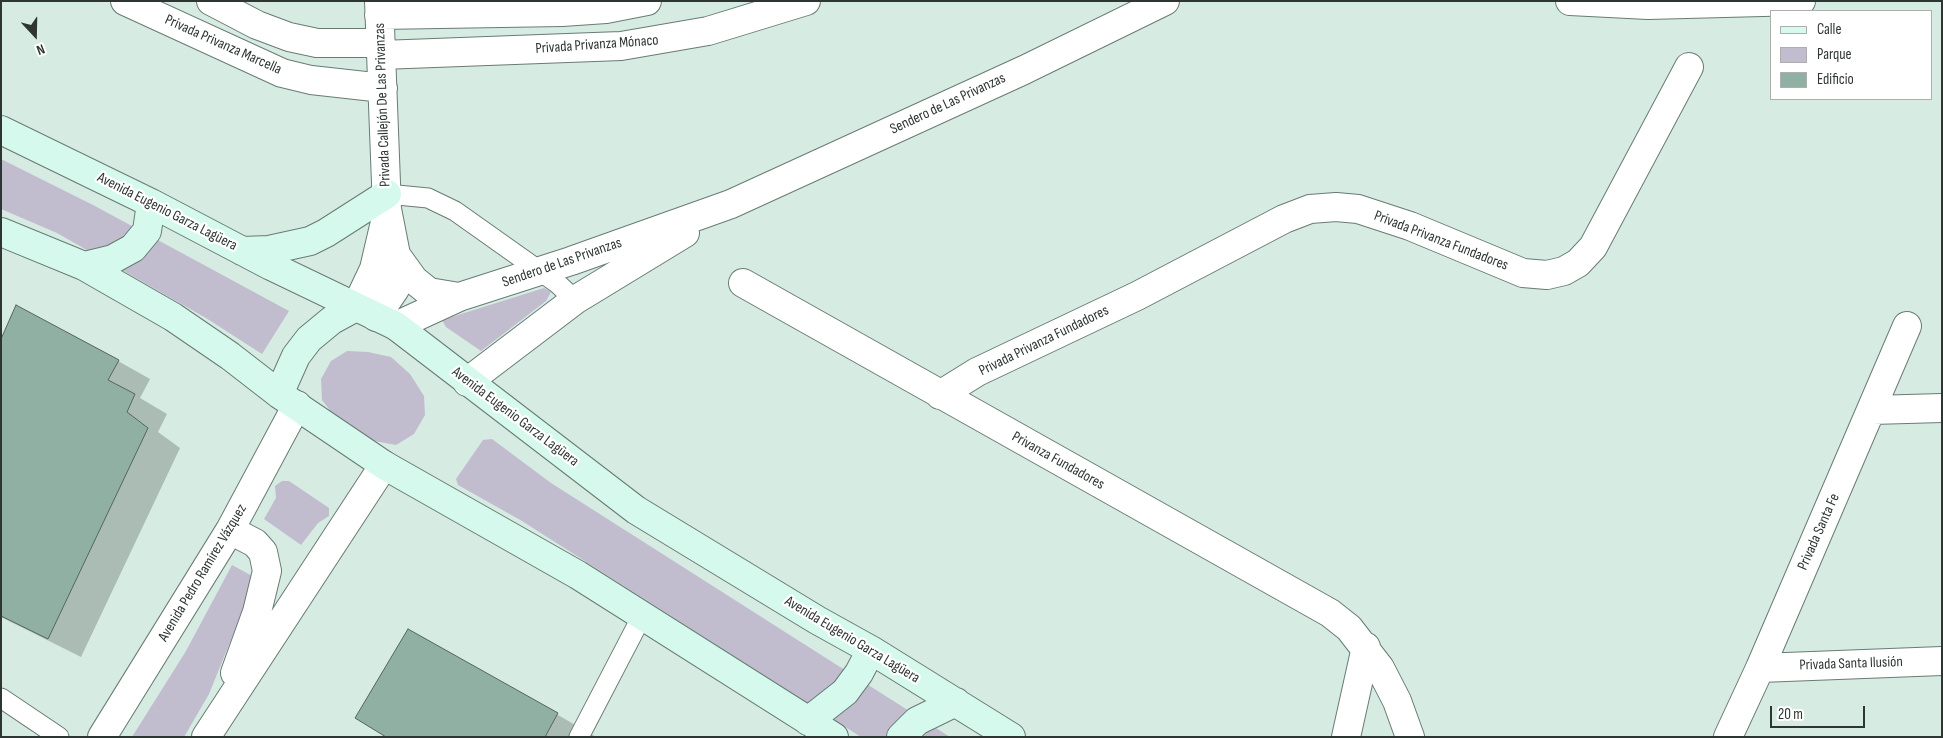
<!DOCTYPE html>
<meta charset="utf-8">
<style>
body{margin:0}
#map{position:relative;width:1943px;height:738px;overflow:hidden;background:#d6ebe2;font-family:"Sofia Sans Condensed",sans-serif}
canvas{display:block}
.frame{position:absolute;inset:0;border:2px solid #2e3633;pointer-events:none}
.legend{position:absolute;left:1770px;top:10px;width:162px;height:90px;box-sizing:border-box;background:#fff;border:1px solid #abafad;margin:0;padding:6px 9px;list-style:none;font-size:15px;color:#2e3633}
.legend li{display:flex;align-items:center;gap:10px;height:25px}
.legend b{width:25px;border:1px solid #abafad}
.north{position:absolute;left:10px;top:10px;width:50px;height:50px;-webkit-text-stroke:4px #fff;paint-order:stroke;rotate:159deg;font-size:14px;font-weight:700;line-height:20px;text-align:center;color:#2e3633}
.north::after{content:'';display:block;margin:auto;width:18px;height:22px;background:#2e3633;clip-path:polygon(50% 0,100% 100%,50% 72%,0 100%)}
.scale{position:absolute;left:1770px;top:706px;width:95px;height:22px;box-sizing:border-box;border:2px solid #2e3633;border-top:0;padding-left:6px;font-size:15px;line-height:18px;white-space:nowrap;color:#2e3633;-webkit-text-stroke:4px #fff;paint-order:stroke}
</style>
<div id="map">
<canvas width="1943" height="738"></canvas>
<div class="frame"></div>
<ul class="legend">
<li><b style="height:6px;background:#d5faed"></b>Calle</li>
<li><b style="height:14px;background:#c2bccf"></b>Parque</li>
<li><b style="height:14px;background:#90b0a3"></b>Edificio</li>
</ul>
<div class="north">N</div>
<div class="scale">20 m</div>
</div>
<script>
const c = document.querySelector('canvas').getContext('2d');
c.lineJoin = 'round';
function fillPath(path, color) { c.fillStyle = color; c.fill(path, 'evenodd'); }
const poly = rows => new Path2D(rows.map(r => 'M' + r).join(''));
function strokePath(path, color, width, dash) { c.strokeStyle = color; c.lineWidth = width; c.lineCap = dash ? 'butt' : 'round'; c.setLineDash(dash || []); c.stroke(path); }
function write(font, color, halo, rows, align = 'center') {
  c.font = font + ' "Sofia Sans Condensed",sans-serif'; c.lineWidth = 4.5; c.setLineDash([]); c.textBaseline = 'middle'; c.strokeStyle = halo; c.fillStyle = color; for (const [text, x, y, turn = 0] of rows) {
    c.save(); c.translate(x, y); c.rotate((+turn || 0) * Math.PI / 180); c.textAlign = isNaN(turn) ? turn : align; if (halo) c.strokeText(text, 0, 0); c.fillText(text, 0, 0); c.restore();
  }
}
fillPath(poly([
 [1,159,93,205,289,311,262,354,206,318,57,233,1,209],
 [544,288,551,292,546,301,481,351,446,327,442,320],
 [347,351,368,352,391,357,410,374,424,396,425,415,414,434,396,445,369,440,336,418,322,400,321,379,331,361],
 [492,439,551,483,950,737,861,737,522,521,458,485,456,479,483,440],
 [282,481,289,481,329,508,329,516,318,523,301,545,264,519,276,498,275,486],
 [232,565,256,578,209,694,184,737,132,737,186,651]
]), '#c2bccf');
fillPath(poly([
 [1,342,118,361,150,379,140,398,167,414,158,432,180,448,81,657,1,617],
 [409,631,558,715,596,737,388,737]
]), '#0003');
const building = poly([
 [16,305,119,360,108,380,135,394,127,412,148,428,48,639,1,616,1,339,16,305],
 [408,629,558,713,545,737,386,737,355,718,408,629]
]);
fillPath(building, '#90b0a3');
strokePath(building, '#53655e', 1);
const service = poly([
 [387,194,428,198,455,211,558,284,575,300],
 [1,698,59,737],
 [579,737,642,616]
]);
const minor = poly([
 [125,1,282,73,311,80,383,88],
 [211,1,257,25,289,37,317,43,381,43],
 [1570,1,1648,5,1801,1],
 [379,15,562,12,606,9,647,1],
 [381,55,621,46,708,31,806,1],
 [396,255,414,280,429,292,459,297],
 [743,283,1330,613,1349,628,1380,668,1397,701,1410,737],
 [356,307,374,269,385,222],
 [376,317,395,289,396,274,396,255,387,209,379,1],
 [396,326,459,297,571,261,731,204,1024,70,1165,1],
 [467,382,575,300,685,233],
 [940,395,977,372,1137,296,1284,219,1310,209,1336,207,1358,209,1410,226,1523,273,1547,275,1564,271,1578,263,1593,247,1689,67],
 [1872,410,1942,408],
 [1760,668,1942,661],
 [1346,737,1366,647],
 [1728,737,1760,668,1907,326]
]);
const tertiary = poly([
 [230,530,255,543,263,552,267,571,257,612,235,673],
 [102,737,230,530,297,405],
 [206,737,384,465]
]);
const secondary = poly([
 [1,130,151,203,271,266,396,326,636,510,817,620,871,650,1011,737],
 [1,232,84,266,173,317,230,356,279,394,384,465,578,575,834,737],
 [242,251,269,250,310,241,326,233,387,194],
 [84,266,113,259,133,248,147,231,151,203],
 [279,394,296,356,309,339,332,320,356,307],
 [808,721,845,692,859,673,871,650],
 [901,737,917,721,956,702]
]);
strokePath(service, '#697b74', 21);
strokePath(minor, '#697b74', 30);
strokePath(tertiary, '#697b74', 30);
strokePath(secondary, '#697b74', 30);
strokePath(service, '#fff', 19);
strokePath(minor, '#fff', 28);
strokePath(tertiary, '#fff', 28);
strokePath(secondary, '#d5faed', 28);
write('15px', '#2e3633', '#fff', [
 ["Privada Privanza Marcella",223,45,24],
 ["Privada Privanza Mónaco",597,45,-4],
 ["Sendero de Las Privanzas",948,104,-25],
 ["Privada Callejón De Las Privanzas",383,105,-92],
 ["Avenida Eugenio Garza Lagüera",167,212,27],
 ["Privada Privanza Fundadores",1441,241,21],
 ["Sendero de Las Privanzas",562,263,-19],
 ["Privada Privanza Fundadores",1044,341,-26],
 ["Avenida Eugenio Garza Lagüera",515,417,37],
 ["Privanza Fundadores",1058,461,29],
 ["Privada Santa Fe",1819,532,-66],
 ["Avenida Pedro Ramírez Vázquez",203,573,-59],
 ["Avenida Eugenio Garza Lagüera",852,640,31],
 ["Privada Santa Ilusión",1851,664,-2]
]);
</script>
